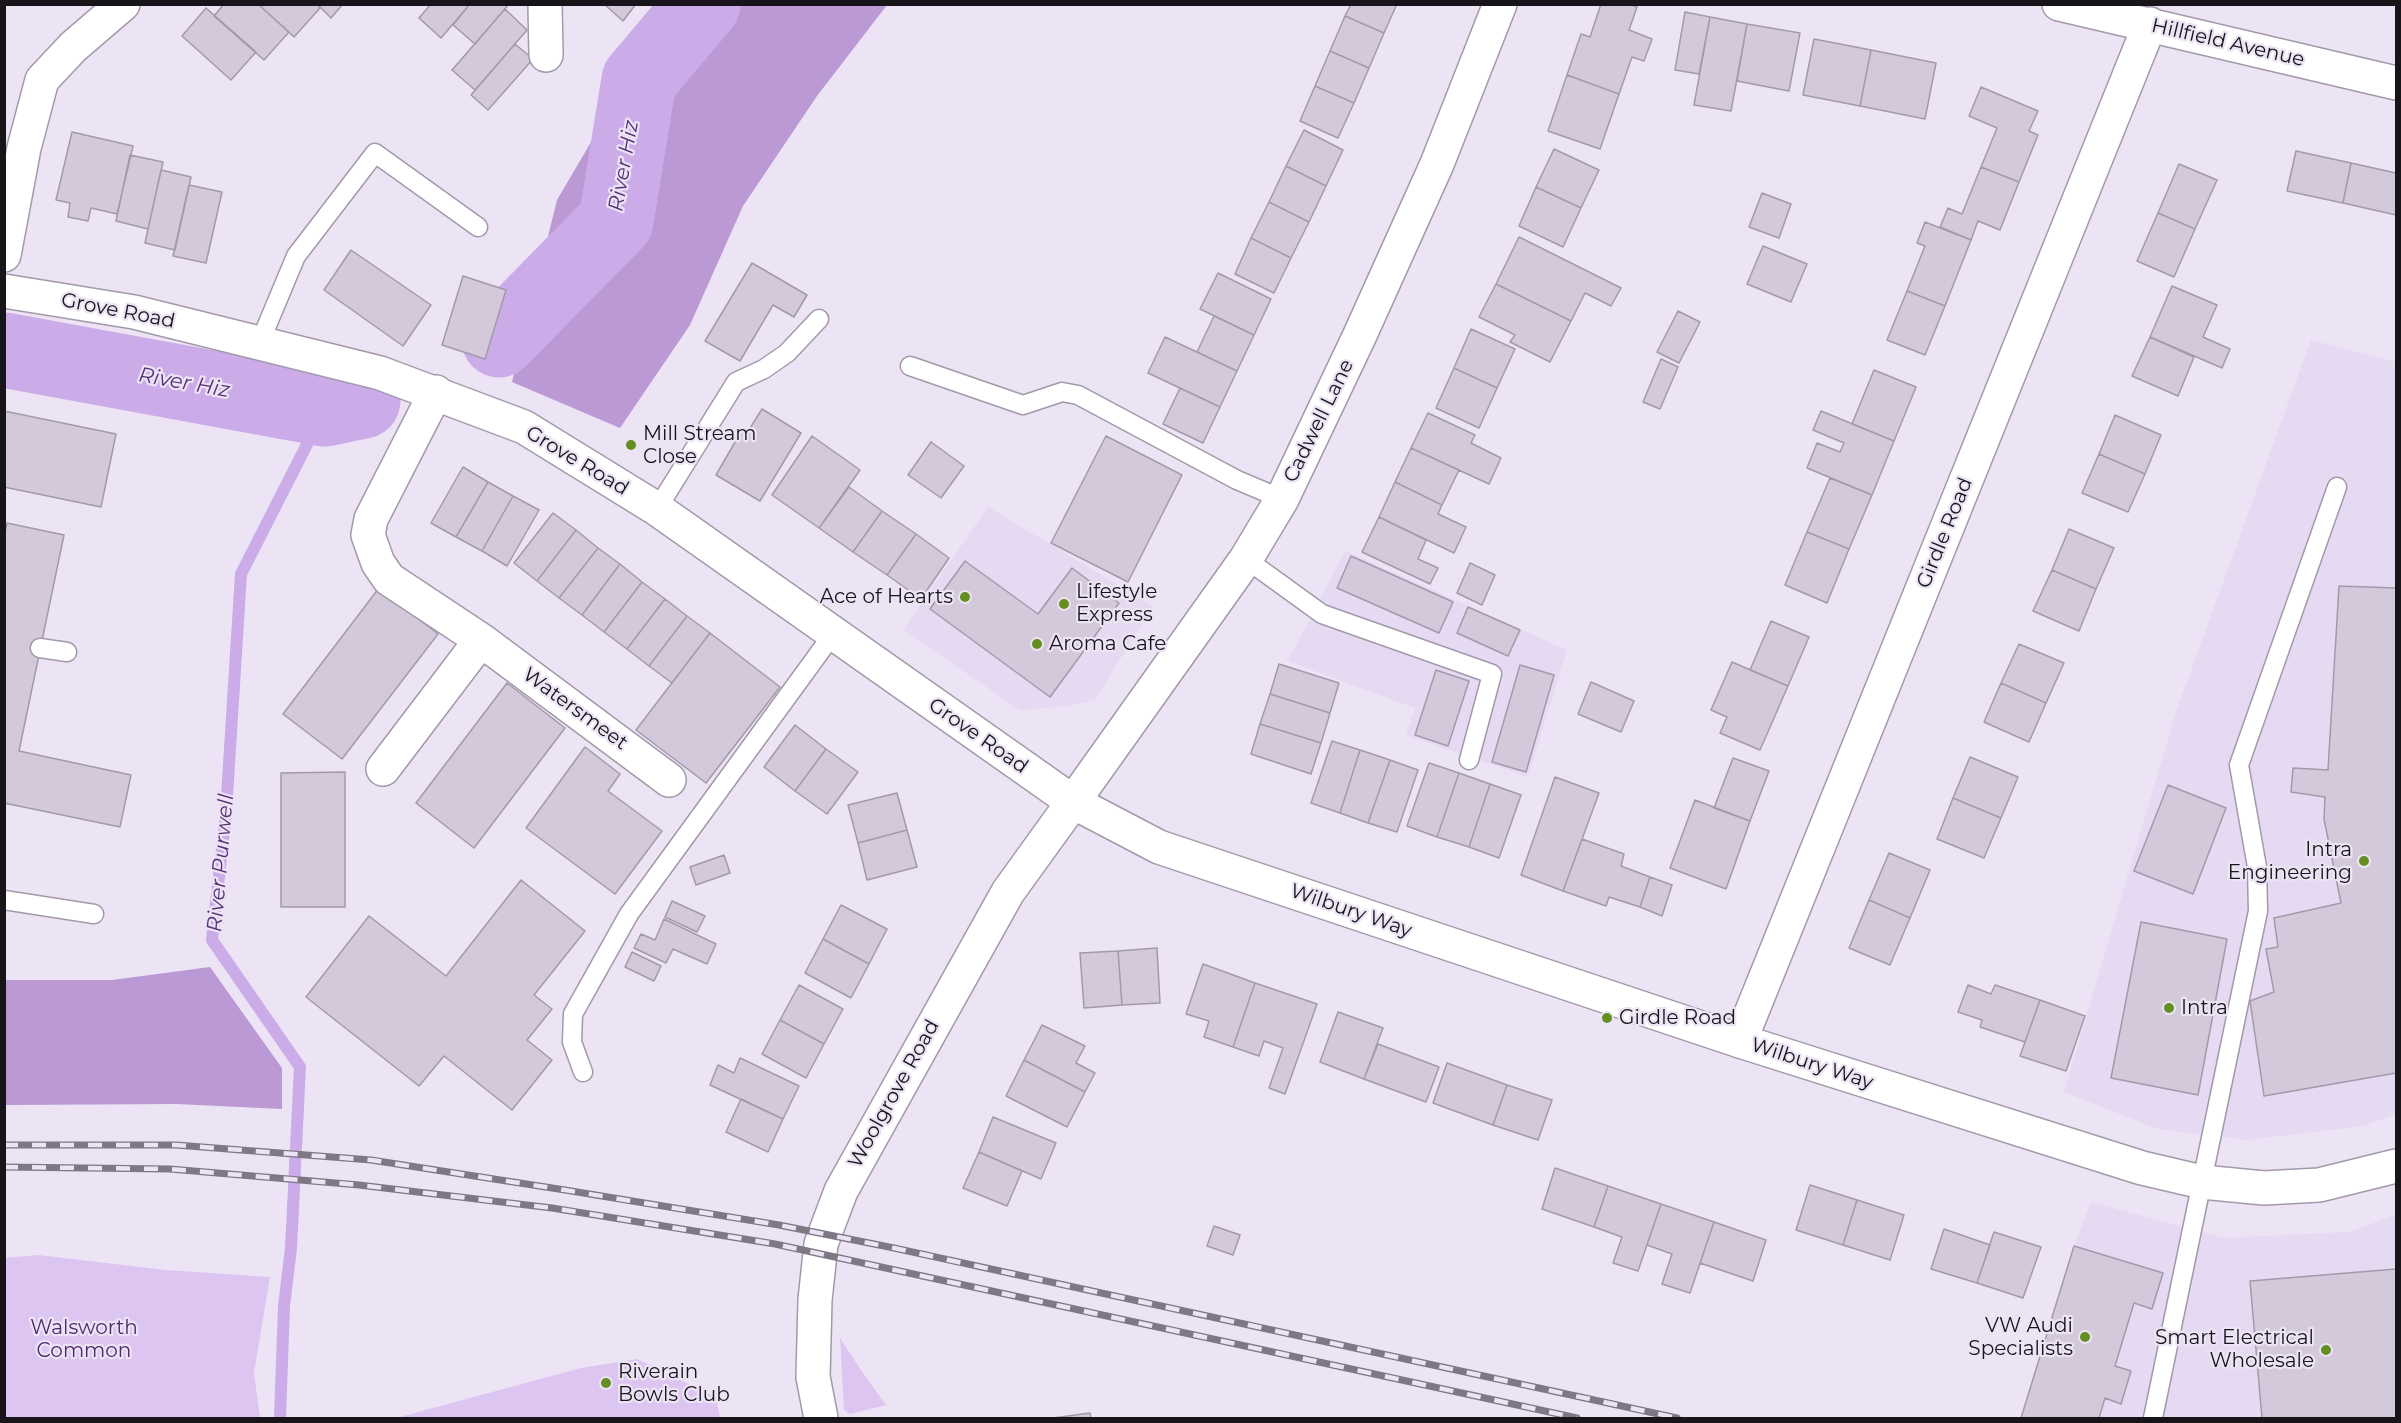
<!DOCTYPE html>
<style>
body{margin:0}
#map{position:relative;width:2401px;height:1423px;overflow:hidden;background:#ece3f5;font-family:Montserrat,sans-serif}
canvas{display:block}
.frame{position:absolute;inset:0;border:6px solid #17141a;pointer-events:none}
</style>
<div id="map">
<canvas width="2401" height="1423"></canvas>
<div class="frame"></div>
</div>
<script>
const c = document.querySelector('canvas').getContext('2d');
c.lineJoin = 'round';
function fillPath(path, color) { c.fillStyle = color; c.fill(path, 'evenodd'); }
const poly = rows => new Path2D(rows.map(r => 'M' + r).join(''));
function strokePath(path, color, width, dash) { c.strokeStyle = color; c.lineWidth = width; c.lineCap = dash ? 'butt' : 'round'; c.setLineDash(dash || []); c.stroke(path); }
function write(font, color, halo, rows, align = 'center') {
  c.font = font + ' Montserrat,sans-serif'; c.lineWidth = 4.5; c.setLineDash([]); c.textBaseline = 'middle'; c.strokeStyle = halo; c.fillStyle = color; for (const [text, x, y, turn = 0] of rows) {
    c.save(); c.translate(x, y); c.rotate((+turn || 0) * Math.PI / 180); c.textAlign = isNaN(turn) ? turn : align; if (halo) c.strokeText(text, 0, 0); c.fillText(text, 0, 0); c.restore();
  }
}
fillPath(poly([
 [2311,340,2396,362,2396,1114,2363,1126,2247,1140,2158,1129,2064,1092,2176,712],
 [988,507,1153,606,1095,700,1068,706,1020,710,903,630],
 [1345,551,1567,650,1528,777,1406,735,1415,708,1288,661],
 [2091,1202,2224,1238,2348,1232,2396,1215,2396,1418,2021,1418,2074,1246]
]), '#e6d9f2');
fillPath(poly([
 [38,1255,166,1270,270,1277,254,1373,260,1418,5,1418,5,1258],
 [840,1338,865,1376,886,1405,850,1414,844,1410],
 [637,1359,716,1397,720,1418,396,1418,581,1368]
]), '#dcc6f1');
fillPath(poly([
 [664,5,887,5,817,96,743,206,690,325,620,428,512,382,557,200,607,115],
 [210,967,282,1068,282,1109,176,1104,5,1105,5,980,112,980]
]), '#ba99d5');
strokePath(poly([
 [280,1418,284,1306,291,1248,300,1067,212,940,226,812,241,574,325,409]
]), '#ccace8', 12);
strokePath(poly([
 [499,340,616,221,639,80,703,4],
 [4,350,325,409,363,401]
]), '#ccace8', 75);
const building = poly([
 [224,4,258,4,289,32,264,60,214,16,224,4],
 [258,4,317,4,320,8,294,37,258,4],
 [317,4,343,4,331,18,317,4],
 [431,4,470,4,441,38,419,18,431,4],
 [470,4,509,4,475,44,453,25,470,4],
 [604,4,636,4,623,21,604,4],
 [1351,4,1397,4,1384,33,1345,16,1351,4],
 [1601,4,1629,4,1637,7,1629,30,1652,39,1644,61,1632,57,1619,94,1567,75,1581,34,1590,37,1601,4],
 [206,8,256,52,231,80,182,36,206,8],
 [505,9,527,30,475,90,452,70,505,9],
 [1685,12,1710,17,1699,74,1675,70,1685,12],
 [1345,16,1384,33,1369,68,1330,51,1345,16],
 [1710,17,1747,24,1731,111,1694,105,1710,17],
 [1747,24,1800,33,1789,91,1737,81,1747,24],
 [1814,39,1871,50,1860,106,1803,95,1814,39],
 [515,44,533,59,488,110,471,95,515,44],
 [1871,50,1936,63,1925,119,1860,106,1871,50],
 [1330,51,1369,68,1354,103,1315,86,1330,51],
 [1567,75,1619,94,1600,149,1548,131,1567,75],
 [1315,86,1354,103,1338,138,1300,121,1315,86],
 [1981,87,2038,111,2029,131,2038,135,2019,182,1981,167,1997,128,1969,116,1981,87],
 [1304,130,1343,150,1326,186,1286,166,1304,130],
 [72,132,133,146,117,214,91,208,88,221,68,217,70,203,56,200,72,132],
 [1554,149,1599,170,1581,208,1536,187,1554,149],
 [2296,151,2351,163,2343,203,2287,191,2296,151],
 [130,155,163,162,148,229,116,221,130,155],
 [2351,163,2396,173,2396,215,2343,203,2351,163],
 [2179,164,2217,180,2195,229,2158,213,2179,164],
 [1286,166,1326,186,1309,222,1269,202,1286,166],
 [1981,167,2019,182,2000,230,1978,221,1971,240,1940,227,1948,208,1962,214,1981,167],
 [161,170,191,177,175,250,145,243,161,170],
 [189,185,222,192,206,263,173,256,189,185],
 [1536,187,1581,208,1563,247,1519,226,1536,187],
 [1762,193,1791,204,1779,238,1749,227,1762,193],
 [1269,202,1309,222,1291,258,1251,238,1269,202],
 [2158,213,2195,229,2174,277,2137,261,2158,213],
 [1925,222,1971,240,1945,306,1907,291,1925,246,1917,243,1925,222],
 [1519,237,1621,288,1611,306,1585,293,1571,321,1496,284,1519,237],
 [1251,238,1291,258,1274,293,1235,274,1251,238],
 [1763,246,1807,264,1791,302,1747,284,1763,246],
 [351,250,431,305,403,346,324,290,351,250],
 [752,263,807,295,794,317,773,305,740,361,705,341,752,263],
 [1218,273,1271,299,1254,335,1200,309,1218,273],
 [463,276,506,290,485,359,442,345,463,276],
 [1496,284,1571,321,1550,362,1510,342,1515,335,1479,317,1496,284],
 [2172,286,2217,305,2203,337,2230,349,2222,368,2150,337,2172,286],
 [1907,291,1945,306,1925,355,1887,340,1907,291],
 [1678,311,1700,322,1679,363,1657,352,1678,311],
 [1214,316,1254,335,1237,371,1197,352,1214,316],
 [1471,329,1515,349,1497,388,1454,368,1471,329],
 [1165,337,1237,371,1220,407,1148,373,1165,337],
 [2150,337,2194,357,2178,396,2132,376,2150,337],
 [1661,359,1678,367,1660,409,1643,402,1661,359],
 [1454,368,1497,388,1479,428,1436,408,1454,368],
 [1874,370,1916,387,1894,441,1852,424,1874,370],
 [1180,388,1220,407,1203,443,1163,424,1180,388],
 [762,409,801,433,760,501,716,475,742,430,747,433,762,409],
 [4,411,116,434,101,507,4,487,4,411],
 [1821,411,1894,441,1872,495,1807,468,1817,443,1840,452,1844,443,1813,430,1821,411],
 [1428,413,1475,435,1471,443,1501,458,1489,484,1411,448,1428,413],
 [2115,415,2161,435,2145,474,2099,454,2115,415],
 [812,436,860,470,819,528,772,495,812,436],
 [1106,436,1182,475,1128,582,1051,543,1106,436],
 [931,442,964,466,941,498,908,475,931,442],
 [1411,448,1459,470,1442,505,1395,482,1411,448],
 [2099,454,2145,474,2128,512,2082,493,2099,454],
 [463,467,488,482,456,537,431,523,463,467],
 [1830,478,1872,495,1849,549,1807,532,1830,478],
 [488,482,513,496,482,551,456,537,488,482],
 [1395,482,1442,505,1438,514,1466,527,1454,553,1379,517,1395,482],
 [849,487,882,511,853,552,819,528,849,487],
 [513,496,539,510,507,566,482,551,513,496],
 [882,511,916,534,887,575,853,552,882,511],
 [553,513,576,530,537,581,514,563,553,513],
 [1379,517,1426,540,1418,559,1438,568,1430,584,1362,552,1379,517],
 [7,523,64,535,19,751,131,775,120,827,4,803,4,537,7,523],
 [2069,529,2114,548,2096,589,2052,570,2069,529],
 [576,530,598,548,559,598,537,581,576,530],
 [1807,532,1849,549,1827,603,1785,585,1807,532],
 [916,534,949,558,921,599,887,575,916,534],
 [598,548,620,564,582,615,559,598,598,548],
 [1351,556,1453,602,1439,633,1337,588,1351,556],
 [965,561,1038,614,1072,568,1119,603,1050,697,930,609,965,561],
 [1470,563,1495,575,1482,605,1457,593,1470,563],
 [620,564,642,582,604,632,582,615,620,564],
 [2052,570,2096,589,2079,631,2033,611,2052,570],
 [642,582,665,599,627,649,604,632,642,582],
 [2339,586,2396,588,2396,1073,2264,1096,2250,1001,2274,992,2266,949,2278,947,2274,918,2341,903,2324,819,2325,797,2291,792,2293,768,2328,770,2339,586],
 [379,588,438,634,342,759,283,714,379,588],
 [665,599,687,616,649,666,627,649,665,599],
 [1468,607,1520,630,1508,656,1457,633,1468,607],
 [687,616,710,633,672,683,649,666,687,616],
 [1771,621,1809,637,1788,686,1750,670,1771,621],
 [710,633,780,687,706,783,636,730,710,633],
 [2019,644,2064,663,2046,703,2001,683,2019,644],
 [1732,662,1788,686,1760,750,1720,733,1727,717,1711,710,1732,662],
 [1279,664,1339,683,1330,713,1270,694,1279,664],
 [1520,665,1554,675,1526,772,1492,762,1520,665],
 [1436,670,1469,681,1448,746,1415,735,1436,670],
 [1591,682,1634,701,1621,732,1578,714,1591,682],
 [507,683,565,728,474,848,416,803,507,683],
 [2001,683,2046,703,2029,742,1984,722,2001,683],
 [1270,694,1330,713,1321,743,1260,724,1270,694],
 [1260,724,1321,743,1311,774,1251,754,1260,724],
 [795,725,826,749,795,791,764,767,795,725],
 [1332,741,1360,750,1340,813,1311,803,1332,741],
 [585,747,620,774,608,791,662,831,615,894,526,828,585,747],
 [826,749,858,772,827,814,795,791,826,749],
 [1360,750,1390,760,1368,823,1340,813,1360,750],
 [1970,757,2018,777,2001,818,1953,798,1970,757],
 [1733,758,1769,771,1750,821,1714,808,1733,758],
 [1390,760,1418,770,1397,832,1368,823,1390,760],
 [1429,763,1459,773,1437,837,1407,826,1429,763],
 [345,772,345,907,281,907,281,773,345,772],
 [1459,773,1490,784,1469,847,1437,837,1459,773],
 [1555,777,1599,793,1563,891,1521,875,1555,777],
 [1490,784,1521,795,1499,858,1469,847,1490,784],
 [2168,785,2226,808,2193,894,2134,871,2168,785],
 [897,793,907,830,858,843,848,805,897,793],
 [1953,798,2001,818,1984,858,1937,839,1953,798],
 [1695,800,1750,821,1726,889,1670,868,1695,800],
 [907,830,917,867,867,880,858,843,907,830],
 [1582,839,1624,854,1621,866,1650,877,1640,907,1609,897,1606,906,1563,891,1582,839],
 [1889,853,1930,870,1910,918,1869,900,1889,853],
 [724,855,730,873,696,885,690,867,724,855],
 [1650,877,1672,885,1662,916,1640,907,1650,877],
 [521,880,585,931,534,995,552,1009,527,1040,552,1060,512,1110,444,1056,419,1086,306,997,369,916,446,976,521,880],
 [1869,900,1910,918,1890,965,1849,948,1869,900],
 [672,901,705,916,697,932,665,917,672,901],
 [841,905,887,929,869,964,823,939,841,905],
 [664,919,716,944,707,964,673,949,666,963,634,948,641,934,655,940,664,919],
 [2141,922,2227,939,2198,1095,2111,1078,2141,922],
 [823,939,869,964,851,998,805,973,823,939],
 [1157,948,1160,1003,1122,1005,1118,951,1157,948],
 [1118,951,1122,1005,1084,1008,1080,953,1118,951],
 [632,952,661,966,654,981,625,967,632,952],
 [1203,964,1255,983,1233,1047,1204,1037,1209,1021,1186,1014,1203,964],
 [1255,983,1317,1004,1285,1094,1269,1088,1283,1048,1264,1041,1259,1056,1233,1047,1255,983],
 [799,985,843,1009,824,1044,780,1020,799,985],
 [1968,985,1991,994,1995,985,2040,1000,2025,1042,1980,1027,1982,1020,1958,1012,1968,985],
 [2040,1000,2085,1016,2066,1071,2020,1056,2040,1000],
 [1338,1012,1383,1028,1364,1079,1320,1062,1338,1012],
 [780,1020,824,1044,806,1078,762,1054,780,1020],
 [1042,1025,1085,1046,1076,1063,1095,1073,1085,1092,1024,1060,1042,1025],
 [1378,1044,1439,1067,1426,1102,1364,1079,1378,1044],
 [740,1058,799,1086,783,1119,710,1085,718,1065,734,1073,740,1058],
 [1024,1060,1085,1092,1067,1127,1006,1096,1024,1060],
 [1447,1063,1507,1085,1493,1125,1433,1103,1447,1063],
 [1507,1085,1552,1100,1538,1140,1493,1125,1507,1085],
 [741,1099,783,1119,768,1152,726,1132,741,1099],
 [993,1117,1056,1143,1041,1179,979,1152,993,1117],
 [979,1152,1022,1171,1007,1206,963,1188,979,1152],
 [1555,1168,1608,1186,1594,1227,1542,1209,1555,1168],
 [1810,1185,1857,1200,1843,1245,1796,1230,1810,1185],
 [1608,1186,1661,1204,1638,1271,1613,1263,1622,1237,1594,1227,1608,1186],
 [1857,1200,1904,1215,1890,1260,1843,1245,1857,1200],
 [1661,1204,1714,1222,1690,1293,1662,1284,1672,1254,1647,1245,1661,1204],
 [1714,1222,1766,1240,1753,1281,1700,1263,1714,1222],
 [1214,1226,1240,1235,1233,1255,1207,1246,1214,1226],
 [1944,1229,1990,1245,1977,1283,1931,1269,1944,1229],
 [1994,1232,2041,1247,2023,1298,1977,1283,1994,1232],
 [2074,1246,2163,1273,2152,1309,2134,1303,2115,1366,2131,1371,2121,1404,2105,1398,2099,1418,2021,1418,2074,1246],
 [2396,1269,2396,1418,2262,1418,2250,1281,2396,1269],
 [1090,1413,1091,1418,1053,1418,1090,1413]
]);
fillPath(building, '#d3c9db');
strokePath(building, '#a299ab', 1.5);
const lane = poly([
 [260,342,296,256,375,153,478,227],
 [910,366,1023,405,1062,392,1078,395,1237,480,1282,499],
 [657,509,736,382,764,369,787,353,819,319],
 [1246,559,1322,614,1492,674,1469,760],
 [40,648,67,652],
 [4,900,94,914],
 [583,1072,572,1042,573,1014,629,914,833,634],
 [2153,1418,2258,911,2257,867,2239,765,2337,487]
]);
const street = poly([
 [545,4,546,55],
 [2059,4,2396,83],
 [4,255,24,148,42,80,73,47,123,4],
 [436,392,371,519,368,535,378,563,389,579,481,640,669,780],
 [383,769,481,640],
 [1073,802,1246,559,1282,499,1359,337,1437,164,1500,4],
 [1740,1041,2150,24]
]);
const secondary = poly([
 [4,291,134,312,380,373,524,427,657,509,1073,802,1159,847,1740,1041,2142,1168,2202,1182,2264,1188,2319,1185,2396,1166],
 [821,1418,813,1377,815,1300,821,1244,841,1191,1008,892,1073,802]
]);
strokePath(lane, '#a299ab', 21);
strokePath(street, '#a299ab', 36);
strokePath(secondary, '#a299ab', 36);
strokePath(lane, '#fff', 18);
strokePath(street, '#fff', 33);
strokePath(secondary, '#fff', 33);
const rail = poly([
 [4,1145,176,1145,371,1160,565,1190,779,1225,894,1248,1677,1418],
 [4,1167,170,1169,359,1185,552,1208,775,1244,1577,1418]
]);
strokePath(rail, '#7d7883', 7);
strokePath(rail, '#ece3f5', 4.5, [14]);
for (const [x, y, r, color] of [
 [631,445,6,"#648f20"],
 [965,597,6,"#648f20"],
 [1064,604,6,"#648f20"],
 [1037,644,6,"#648f20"],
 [2364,861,6,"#648f20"],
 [2169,1008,6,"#648f20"],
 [1607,1018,6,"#648f20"],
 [2085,1337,6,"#648f20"],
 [2326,1350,6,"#648f20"],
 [606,1383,6,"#648f20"]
]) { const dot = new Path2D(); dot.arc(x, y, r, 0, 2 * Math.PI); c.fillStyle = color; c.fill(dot); strokePath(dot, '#ece3f5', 2); }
write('20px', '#17141a', '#ece3f5', [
 ["Hillfield Avenue",2228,43,13],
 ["Grove Road",118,311,11],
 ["Cadwell Lane",1319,421,-64],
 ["Grove Road",577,461,31],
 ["Girdle Road",1945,533,-68],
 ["Watersmeet",575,709,36],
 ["Grove Road",978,736,35],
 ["Wilbury Way",1351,911,19],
 ["Wilbury Way",1812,1064,18],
 ["Woolgrove Road",894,1094,-61]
]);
write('20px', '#17141a', '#ece3f5', [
 ["Mill Stream",643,434],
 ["Close",643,457],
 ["Lifestyle",1076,592],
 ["Express",1076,615],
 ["Ace of Hearts",953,597,"right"],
 ["Aroma Cafe",1049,644],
 ["Intra",2352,850,"right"],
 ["Engineering",2352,873,"right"],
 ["Intra",2181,1008],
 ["Girdle Road",1619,1018],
 ["VW Audi",2073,1326,"right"],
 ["Specialists",2073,1349,"right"],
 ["Smart Electrical",2314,1338,"right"],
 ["Wholesale",2314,1361,"right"],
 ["Riverain",618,1372],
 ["Bowls Club",618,1395]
], 'left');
write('20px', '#51276e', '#ece3f5', [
 ["Walsworth",84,1328],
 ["Common",84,1351]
]);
write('italic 21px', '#593077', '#ece3f5', [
 ["River Hiz",624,166,-80],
 ["River Hiz",184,383,10],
 ["River Purwell",221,863,-85]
]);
</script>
